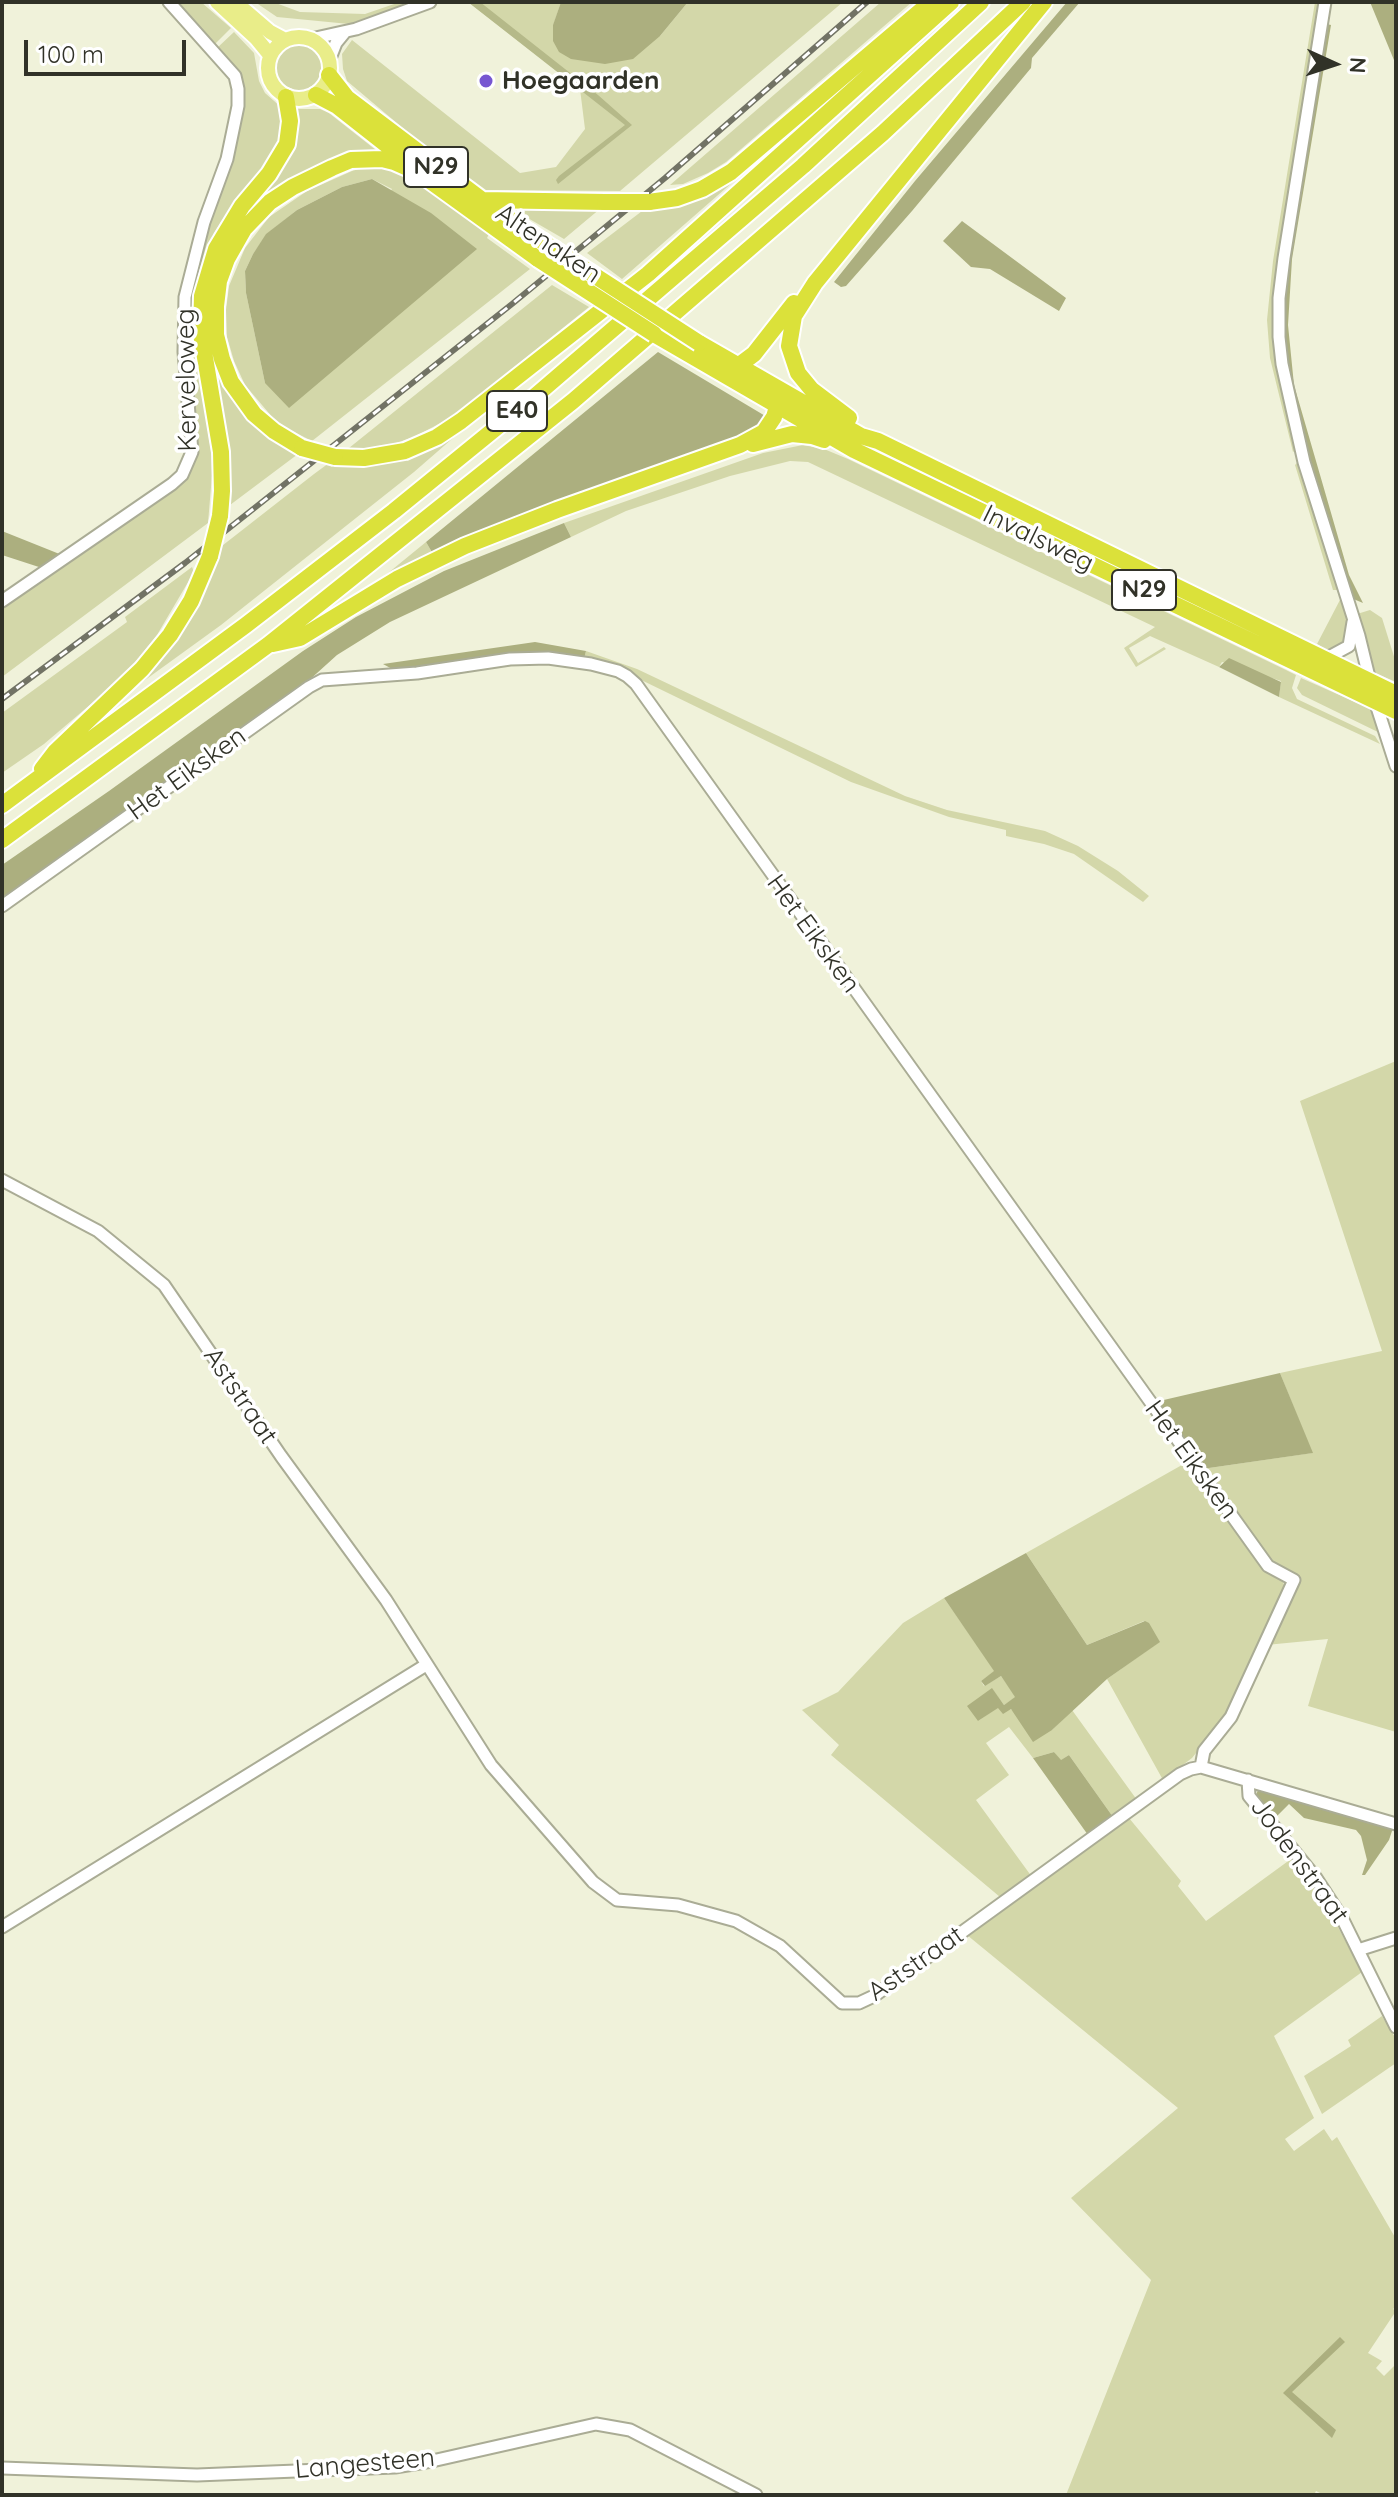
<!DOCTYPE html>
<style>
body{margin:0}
#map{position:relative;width:1398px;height:2497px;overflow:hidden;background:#f0f2da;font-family:Quicksand,sans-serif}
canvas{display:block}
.frame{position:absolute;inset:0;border:4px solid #313228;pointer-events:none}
.north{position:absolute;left:1294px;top:24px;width:80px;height:80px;-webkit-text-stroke:6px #fff;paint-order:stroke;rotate:93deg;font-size:22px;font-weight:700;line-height:32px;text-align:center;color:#313228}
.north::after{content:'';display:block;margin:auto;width:28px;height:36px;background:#313228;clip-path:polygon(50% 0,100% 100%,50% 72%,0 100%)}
.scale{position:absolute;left:24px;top:40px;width:162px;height:36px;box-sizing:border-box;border:4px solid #313228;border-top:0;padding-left:10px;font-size:24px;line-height:28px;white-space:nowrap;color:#313228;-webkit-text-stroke:6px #fff;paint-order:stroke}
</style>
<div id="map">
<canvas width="1398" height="2497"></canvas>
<div class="frame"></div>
<div class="north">N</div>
<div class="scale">100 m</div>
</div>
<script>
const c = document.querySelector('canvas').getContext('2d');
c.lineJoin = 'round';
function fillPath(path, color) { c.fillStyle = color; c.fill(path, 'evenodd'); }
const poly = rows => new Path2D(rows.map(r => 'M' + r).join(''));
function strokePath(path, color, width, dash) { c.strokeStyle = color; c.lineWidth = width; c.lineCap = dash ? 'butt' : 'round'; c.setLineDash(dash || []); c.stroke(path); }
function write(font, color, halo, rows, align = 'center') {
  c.font = font + ' Quicksand,sans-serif'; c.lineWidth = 7; c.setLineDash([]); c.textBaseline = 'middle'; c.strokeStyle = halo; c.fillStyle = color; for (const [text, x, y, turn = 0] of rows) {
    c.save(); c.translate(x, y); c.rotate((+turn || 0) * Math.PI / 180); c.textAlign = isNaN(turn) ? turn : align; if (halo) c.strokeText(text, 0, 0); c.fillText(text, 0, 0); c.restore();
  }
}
fillPath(poly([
 [174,2,201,2,231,28,213,46],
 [255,2,273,2,300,12,365,14,400,2,415,2,349,24,277,17],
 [468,2,561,2,553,26,553,41,660,36,688,2,843,2,620,191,486,190,417,140,347,81,343,69,342,54,352,40,520,173,556,167,585,129,580,89],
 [881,2,912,2,726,162,708,173,683,184,670,185],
 [1315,2,1320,2,1274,304,1276,353,1297,449,1293,452,1270,358,1267,320,1273,261],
 [234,32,254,53,259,81,265,93,282,108,284,133,274,153,232,205,214,233,197,276,193,299,193,338,213,463,208,523,2,677,2,605,188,472,188,300,242,101,216,49],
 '276 67a24 24 0 1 1 48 0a24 24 0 1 1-48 0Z',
 [295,109,320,109,329,113,381,154,355,154,342,158,286,185,260,205,236,232,223,256,214,279,211,299,210,323,216,358,232,394,244,412,276,440,298,454,226,508,229,486,227,448,211,358,207,328,207,296,215,267,233,229,290,153,296,136],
 [757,161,622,279,587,253,646,208,725,184],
 [376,164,401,171,420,184,489,234,487,238,530,269,312,441,286,428,273,418,245,385,234,361,227,337,226,310,229,286,245,248,269,217,307,191,352,171],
 [372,179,392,189,265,383,246,293,245,271,253,254,267,234,297,210,342,187],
 [507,206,601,208,564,239],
 [552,285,589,307,452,417,414,437,393,444,366,449,349,448],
 [468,425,414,472,221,625,123,696,218,549,314,474,329,463,362,466,407,458],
 [803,445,824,449,848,459,1286,670,1296,675,1292,688,1297,699,1375,736,1380,744,1279,697,1281,681,1222,662,1219,667,1150,636,1129,648,1138,663,1164,647,1166,649,1136,667,1124,648,1155,627,808,462,790,461,730,476,626,511,571,537,564,523,763,453],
 [1297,463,1300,463,1338,590,1333,590,1295,465],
 [426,542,433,554,385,579,382,578],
 [192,567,194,572,157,635,124,676,44,744,2,773,2,713,127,622,125,617],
 [1341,598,1349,627,1342,646,1330,652,1317,644],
 [1370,610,1382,618,1396,663,1396,682,1375,673,1371,667,1357,614],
 [586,651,637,669,905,796,947,810,1045,831,1078,846,1118,871,1149,896,1143,902,1074,854,1044,844,1006,836,1006,830,949,817,851,782,633,676,584,659],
 [1301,678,1371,709,1375,713,1382,734,1302,695,1297,688],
 [1396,1061,1396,1732,1308,1706,1328,1639,1266,1645,1298,1579,1272,1564,1202,1469,1312,1453,1280,1373,1382,1351,1300,1101],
 [1189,1461,1282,1579,1286,1590,1228,1713,1192,1758,1163,1780,1107,1679,1159,1642,1144,1621,1087,1645,1026,1553],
 [944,1598,995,1671,981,1681,984,1686,1001,1676,1016,1697,1004,1705,992,1689,978,1721,998,1707,1010,1709,1052,1730,1072,1710,1137,1800,1113,1817,1069,1755,1060,1761,1054,1752,1033,1758,1009,1727,986,1743,1009,1775,976,1800,1032,1877,1000,1897,831,1755,839,1745,802,1710,838,1692,903,1623],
 [1129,1818,1181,1881,1178,1886,1206,1921,1291,1859,1323,1899,1362,1972,1274,2036,1314,2118,1285,2139,1294,2151,1324,2129,1332,2141,1337,2137,1396,2239,1396,2306,1393,2309,1396,2311,1368,2353,1382,2361,1376,2368,1384,2376,1396,2364,1396,2495,1324,2495,1316,2491,1314,2495,1066,2495,1151,2280,1071,2198,1178,2108,967,1935],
 [1344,2341,1291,2392,1332,2437,1284,2393],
 [1382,2016,1396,2039,1396,2063,1322,2114,1304,2076,1351,2046,1348,2040]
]), '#d3d7a9');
fillPath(poly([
 [561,2,688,2,660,36,633,59,605,64,571,59,559,52,553,41,553,25],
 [1067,2,1080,2,1032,58,1031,68,912,211,846,286,841,287,834,282,915,181],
 [1370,2,1396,2,1396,65],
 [1327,24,1331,25,1292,259,1288,325,1294,385,1349,575,1363,603,1351,598,1309,457,1287,375,1284,330,1283,291],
 [372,179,431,213,477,249,289,408,265,383,246,293,245,271,253,254,266,234,297,210,342,187],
 [962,221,1066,298,1059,311,990,269,971,267,943,241],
 [658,352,767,417,759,430,433,554,426,542],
 [564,523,571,537,390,622,337,655,306,683,2,901,2,865,109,791,303,651,356,617,444,571],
 [2,531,62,555,42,568,2,555],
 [535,642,586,651,584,659,518,654,394,670,383,664],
 [1229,658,1281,682,1279,697,1219,667],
 [1280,1373,1313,1453,1202,1469,1155,1402],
 [1026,1553,1087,1645,1145,1621,1149,1623,1160,1642,1107,1679,1052,1730,1033,1742,1011,1709,1003,1714,998,1708,978,1721,967,1706,992,1688,1004,1705,1015,1697,1001,1676,985,1686,981,1681,994,1671,944,1598],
 [1054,1752,1061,1760,1069,1755,1113,1817,1088,1835,1033,1758],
 [1258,1790,1393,1828,1389,1840,1365,1875,1362,1875,1367,1860,1361,1836,1356,1830,1304,1818,1289,1804,1274,1819,1256,1795],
 [1340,2337,1345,2342,1292,2392,1336,2430,1332,2438,1283,2393]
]), '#acaf7f');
fillPath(poly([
 [468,2,480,2,598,95,632,125,558,184,556,180,559,176,625,125]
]), '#b5b989');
const minor = poly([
 [1325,2,1284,258,1279,298,1279,337,1282,364,1304,462,1359,636,1370,681],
 [311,39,356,29,430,2],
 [329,61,336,43,345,32],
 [2,601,172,484,182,475,192,452,184,352,185,297,204,222,227,159,238,106,238,89,235,76,169,2],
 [1325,659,1349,646,1353,622],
 [1375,701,1396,766],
 [2,906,309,687,322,680,417,673,510,659,548,658,591,664,618,671,627,676,636,684,1268,1566,1294,1580,1231,1717,1204,1751,1201,1767],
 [2,1180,98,1231,164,1285,281,1456,386,1600,491,1765,593,1882,617,1900,678,1905,736,1921,780,1946,842,2003,859,2003,874,1996,1180,1774,1191,1769,1201,1767,1396,1824],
 [1248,1780,1249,1796,1316,1878,1342,1918,1396,2027],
 [2,1927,426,1665],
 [1358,1950,1396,1938],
 [2,2468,197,2475,395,2467,432,2461,596,2424,630,2430,756,2495]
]);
const major = poly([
 [217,2,256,38,270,55],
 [235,2,270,32,285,40],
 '268 68a31 31 0 1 1 62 0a31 31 0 1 1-62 0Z'
]);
const highway = poly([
 [329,75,347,98,482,200,552,248],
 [316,95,337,106,407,161,419,173,538,259],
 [482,200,605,202],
 [649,202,677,198,702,189,731,172,931,2],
 [654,334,854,450,1396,711],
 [699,343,861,436,878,441,1396,694],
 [730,368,738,366,754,354,794,303],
 [849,418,812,390,798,373,789,346,794,316,815,283,1044,2],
 [753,444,792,434,812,436,824,440],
 [302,448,274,431,254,414,231,382,222,359,216,335,216,306,219,281,227,259,244,229,270,202,293,187,332,168,351,160,382,159,394,162,419,173],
 [335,457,364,458,405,451,437,437,461,421,648,274,951,2],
 [220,516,222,491,221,452,201,334,202,296,216,249,242,206,269,174,287,144,290,121,286,97],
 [273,644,300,638,397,579,465,546,557,510,740,445,764,432,774,417,779,400],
 [42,769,55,752,142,669,170,635,191,601,210,556],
 [2,805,246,625,394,511,534,397,803,166,981,2],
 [2,840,268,645,573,401,883,133,1023,2]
]);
strokePath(minor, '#aaac95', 15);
strokePath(major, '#fff', 18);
strokePath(highway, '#fff', 20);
strokePath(minor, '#fff', 11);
strokePath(major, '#e9ed89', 14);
strokePath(highway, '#dbe13a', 16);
const rail = poly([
 [2,699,185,563,512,304,665,178,867,2]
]);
strokePath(rail, '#727365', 6);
strokePath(rail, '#fff', 3, [9]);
const highwayBridge = poly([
 [605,202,649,202],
 [552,248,699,343],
 [538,259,654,334],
 [302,448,335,457],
 [210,556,220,516]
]);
strokePath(highwayBridge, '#fff', 20, []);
strokePath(highwayBridge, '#dbe13a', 16);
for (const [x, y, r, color] of [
 [486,81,8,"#7757d1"]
]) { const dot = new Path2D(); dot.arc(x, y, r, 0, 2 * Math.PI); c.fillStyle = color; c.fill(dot); strokePath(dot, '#fff', 3); }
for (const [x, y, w] of [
 [436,167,64],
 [517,411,60],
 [1144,590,64]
]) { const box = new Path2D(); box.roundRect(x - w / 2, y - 20, w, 40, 6); c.fillStyle = '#fff'; c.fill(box); strokePath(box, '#313228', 2); }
write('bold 24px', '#313228', null, [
 ["N29",436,167],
 ["E40",517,411],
 ["N29",1144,590]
]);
write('bold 26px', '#313228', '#fff', [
 ["Hoegaarden",502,81]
], 'left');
write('26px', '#313228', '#fff', [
 ["Altenaken",548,244,34],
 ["Kerveloweg",187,380,-91],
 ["Invalsweg",1038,539,26],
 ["Het Eiksken",187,774,-36],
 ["Het Eiksken",813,934,54],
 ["Aststraat",240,1396,56],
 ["Het Eiksken",1191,1460,54],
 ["Jodenstraat",1299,1861,54],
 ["Aststraat",916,1964,-35],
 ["Langesteen",365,2464,-5]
]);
</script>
